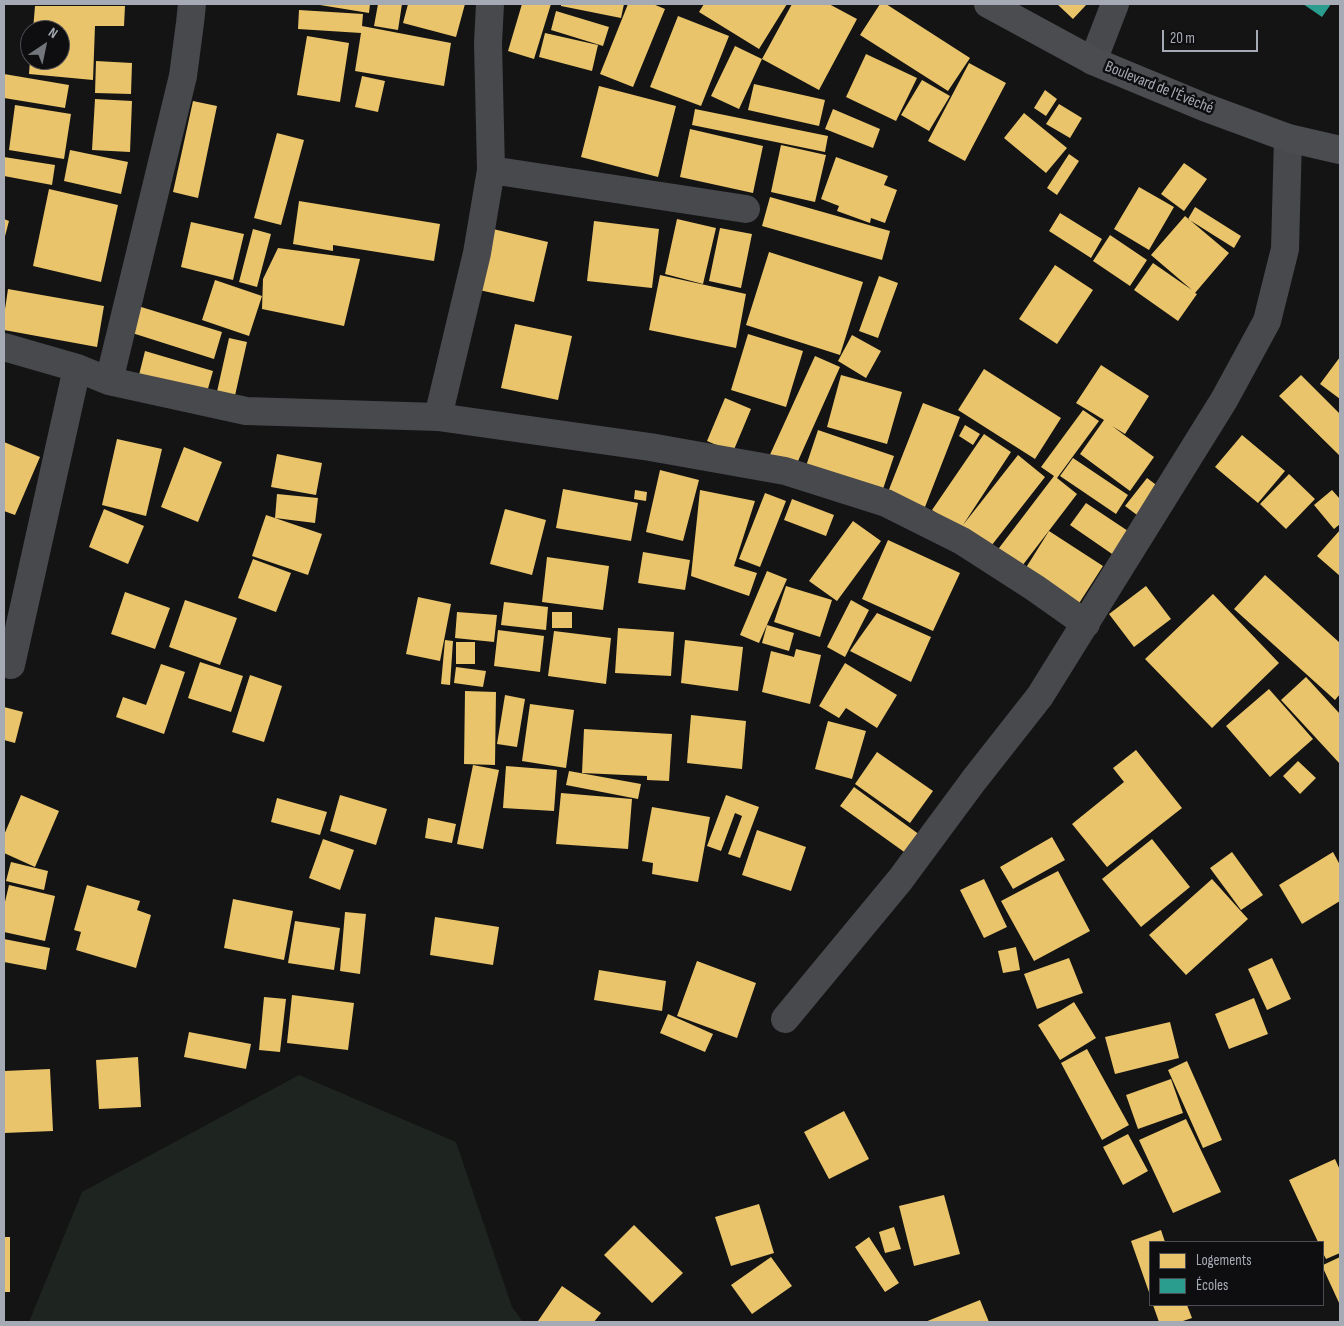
<!DOCTYPE html>
<meta charset="utf-8">
<style>
body{margin:0}
#map{position:relative;width:1344px;height:1326px;overflow:hidden;background:#141414;font-family:"Sofia Sans Condensed",sans-serif}
canvas{display:block}
.frame{position:absolute;inset:0;border:5px solid #a6aab4;pointer-events:none}
.legend{position:absolute;left:1149px;top:1241px;width:175px;height:65px;box-sizing:border-box;background:#0e0e10;border:1px solid #4b4c52;margin:0;padding:6px 9px;list-style:none;font-size:15px;color:#a6aab4}
.legend li{display:flex;align-items:center;gap:10px;height:25px}
.legend b{width:25px;border:1px solid #4b4c52}
.north{position:absolute;left:20px;top:20px;width:50px;height:50px;box-sizing:border-box;background:#0e0e10;border:1px solid #4b4c52;border-radius:50%;rotate:34deg;font-size:14px;font-weight:700;line-height:20px;text-align:center;color:#a6aab4}
.north::after{content:'';display:block;margin:auto;width:18px;height:22px;background:#73767c;clip-path:polygon(50% 0,100% 100%,50% 72%,0 100%)}
.scale{position:absolute;left:1162px;top:30px;width:96px;height:22px;box-sizing:border-box;border:2px solid #a6aab4;border-top:0;padding-left:6px;font-size:15px;line-height:18px;white-space:nowrap;color:#a6aab4;-webkit-text-stroke:4px #0e0e10;paint-order:stroke}
</style>
<div id="map">
<canvas width="1344" height="1326"></canvas>
<div class="frame"></div>
<ul class="legend">
<li><b style="height:14px;background:#e9c46a"></b>Logements</li>
<li><b style="height:14px;background:#2a9d8f"></b>Écoles</li>
</ul>
<div class="north">N</div>
<div class="scale">20 m</div>
</div>
<script>
const c = document.querySelector('canvas').getContext('2d');
c.lineJoin = 'round';
function fillPath(path, color) { c.fillStyle = color; c.fill(path, 'evenodd'); }
const poly = rows => new Path2D(rows.map(r => 'M' + r).join(''));
function strokePath(path, color, width, dash) { c.strokeStyle = color; c.lineWidth = width; c.lineCap = dash ? 'butt' : 'round'; c.setLineDash(dash || []); c.stroke(path); }
function write(font, color, halo, rows, align = 'center') {
  c.font = font + ' "Sofia Sans Condensed",sans-serif'; c.lineWidth = 5; c.setLineDash([]); c.textBaseline = 'middle'; c.strokeStyle = halo; c.fillStyle = color; for (const [text, x, y, turn = 0] of rows) {
    c.save(); c.translate(x, y); c.rotate((+turn || 0) * Math.PI / 180); c.textAlign = isNaN(turn) ? turn : align; if (halo) c.strokeText(text, 0, 0); c.fillText(text, 0, 0); c.restore();
  }
}
fillPath(poly([
 [299,1075,456,1142,512,1307,523,1322,29,1322,82,1192]
]), '#1e241f');
fillPath(poly([
 [320,4,370,4,369,13,320,5],
 [378,4,402,4,398,30,374,26],
 [408,4,465,4,456,37,403,23],
 [522,4,551,4,534,59,508,51],
 [561,4,624,4,621,18,561,6],
 [628,4,653,4,665,9,633,87,600,74],
 [704,4,787,4,759,49,699,12],
 [792,4,829,4,857,19,819,90,762,59],
 [880,4,886,4,970,58,948,91,860,35],
 [1057,4,1087,4,1073,19],
 [35,6,125,6,124,26,95,26,93,80,29,74,30,60,60,60,60,30,33,30],
 [299,10,363,14,362,26,451,43,444,86,355,71,361,33,298,29],
 [556,11,609,27,603,46,551,30],
 [678,16,729,36,701,106,650,87],
 [545,33,598,45,592,71,539,57],
 [307,36,349,43,340,102,297,95],
 [735,46,762,59,739,109,711,96],
 [866,54,917,78,896,121,846,97],
 [96,61,132,63,131,94,95,93],
 [969,63,1006,83,965,161,928,141],
 [4,74,69,85,65,108,4,98],
 [362,76,385,81,378,112,355,107],
 [922,80,950,96,929,131,901,115],
 [754,84,825,100,819,126,748,110],
 [599,86,676,106,658,177,581,157],
 [1045,90,1057,99,1046,116,1034,108],
 [95,99,132,101,130,152,92,150],
 [193,101,217,106,198,198,173,192],
 [1059,104,1082,118,1070,138,1046,124],
 [15,105,71,114,64,159,9,150],
 [695,109,828,136,825,152,692,125],
 [833,109,880,129,873,148,825,129],
 [1024,113,1067,148,1046,173,1004,138],
 [690,129,763,146,753,193,680,177],
 [277,133,304,140,281,225,254,218],
 [781,145,826,155,815,202,771,192],
 [70,150,128,162,121,194,64,181],
 [1069,154,1079,161,1057,195,1047,188],
 [4,157,55,165,52,185,4,176],
 [836,157,888,176,884,185,897,190,885,223,871,218,870,223,837,211,839,206,821,199],
 [1184,163,1207,179,1184,211,1161,194],
 [1139,187,1174,207,1149,250,1114,229],
 [49,189,118,205,101,282,33,266],
 [770,197,890,231,882,260,762,226],
 [299,201,440,224,434,261,333,245,333,251,293,244],
 [1195,207,1241,236,1234,248,1188,219],
 [1060,213,1102,239,1091,258,1049,231],
 [1185,216,1229,253,1195,293,1197,294,1178,321,1134,290,1153,263,1192,290,1151,255],
 [4,219,9,221,4,240],
 [677,219,716,228,703,284,665,274],
 [594,221,659,229,652,288,587,281],
 [191,222,244,234,233,280,181,267],
 [720,228,752,234,741,288,709,281],
 [253,229,271,234,257,287,239,282],
 [493,229,548,242,534,302,479,290],
 [1110,235,1147,260,1130,286,1093,261],
 [278,248,360,259,344,326,262,309,263,279],
 [769,252,863,282,840,355,746,325],
 [1055,265,1093,290,1057,344,1019,319],
 [660,275,746,294,736,348,649,330],
 [879,276,898,283,878,338,859,331],
 [215,280,262,296,249,336,202,320],
 [8,289,104,306,97,347,4,330,4,316],
 [138,306,222,332,214,359,129,332],
 [515,324,572,336,558,400,501,388],
 [748,334,803,351,786,407,731,390],
 [852,335,881,351,866,378,838,361],
 [229,338,247,342,234,400,216,396],
 [145,351,213,371,205,399,138,379],
 [815,356,840,367,794,470,768,459],
 [1340,357,1340,399,1320,384],
 [1101,365,1149,396,1125,434,1112,426,1154,457,1130,491,1080,454,1104,420,1076,403],
 [984,369,1061,418,1035,459,958,410],
 [841,375,902,392,887,444,827,427],
 [1301,375,1340,414,1340,456,1279,396],
 [725,398,751,409,733,452,707,441],
 [923,403,960,417,925,507,888,492],
 [1083,410,1099,421,1057,478,1077,494,1019,570,996,552,1054,476,1041,467],
 [965,425,980,434,973,445,959,436],
 [818,430,894,456,881,495,805,469],
 [984,434,1011,452,963,525,1018,455,1045,477,988,550,960,529,932,510],
 [1242,435,1285,471,1258,503,1215,467],
 [117,439,162,449,146,516,102,505],
 [4,442,40,457,15,515,4,511],
 [184,447,222,462,198,522,161,507],
 [277,454,322,463,316,495,271,487],
 [1073,458,1128,495,1116,514,1060,476],
 [660,470,699,480,683,541,646,532],
 [1289,474,1315,499,1286,529,1260,504],
 [1147,478,1159,487,1137,515,1125,506],
 [563,489,638,503,631,541,556,528],
 [635,490,647,492,646,501,634,499],
 [700,490,755,501,734,566,757,573,749,596,691,576],
 [1332,490,1340,499,1340,524,1334,529,1314,505],
 [765,493,786,501,760,567,739,559],
 [277,494,318,498,315,523,275,518,322,534,308,575,252,556,266,515,275,518],
 [792,499,834,515,826,536,784,520],
 [1086,503,1131,533,1115,556,1070,525],
 [104,509,144,526,128,564,89,547],
 [505,509,546,520,532,575,490,564],
 [853,521,881,541,837,601,809,581],
 [1340,530,1340,576,1317,556],
 [1049,531,1103,566,1076,608,1022,574],
 [888,540,960,573,933,631,862,599],
 [643,552,690,560,685,590,638,583],
 [547,557,609,566,603,610,542,602],
 [253,559,291,573,276,612,238,598],
 [767,571,787,579,759,643,740,635],
 [1265,575,1340,643,1340,694,1335,700,1234,609],
 [786,586,832,600,820,637,774,622],
 [1146,586,1171,619,1134,647,1109,614],
 [125,592,170,608,155,649,111,634],
 [1213,594,1279,663,1212,728,1145,659],
 [418,597,451,604,440,661,406,654],
 [185,600,237,618,220,665,169,647],
 [851,600,869,610,845,657,827,647],
 [504,602,548,607,546,630,501,625],
 [457,612,497,615,494,642,455,638],
 [552,612,572,612,572,628,552,628],
 [877,613,931,637,911,682,850,651],
 [767,625,794,633,789,651,762,643],
 [618,628,674,632,671,676,615,673],
 [498,630,544,636,540,672,494,666],
 [554,631,611,638,606,684,548,676],
 [445,640,453,641,450,685,441,684],
 [685,640,743,647,738,691,681,683],
 [456,642,475,642,475,664,456,664],
 [796,649,821,655,810,704,762,692,771,651,794,657],
 [200,662,243,676,231,712,188,698],
 [845,663,897,695,877,728,846,708,839,718,819,706],
 [161,664,185,672,164,734,116,717,123,697,146,705],
 [456,667,486,671,483,687,454,683],
 [250,675,282,686,264,742,232,732],
 [1306,677,1340,714,1340,764,1281,700],
 [1269,689,1313,739,1270,777,1226,726],
 [465,691,496,692,495,765,464,764],
 [505,695,525,699,517,747,497,744],
 [530,704,574,710,566,768,522,761],
 [4,707,23,712,15,743,4,740],
 [691,715,746,721,742,769,687,763],
 [828,721,866,731,852,779,815,769],
 [584,729,672,734,669,781,647,780,647,776,582,773],
 [1136,750,1182,808,1107,867,1072,824,1124,782,1113,768],
 [877,752,933,791,910,823,855,784],
 [1298,761,1316,778,1300,794,1283,776],
 [473,765,499,770,483,849,457,844],
 [506,766,557,770,554,811,503,808],
 [569,771,641,784,638,799,566,785],
 [854,787,920,835,907,854,840,806],
 [561,793,632,799,628,849,556,844],
 [21,795,59,811,35,867,4,853,4,835],
 [340,795,387,809,376,845,330,831],
 [726,795,759,807,740,858,728,854,742,816,735,813,721,851,707,846],
 [277,798,327,812,320,835,271,822],
 [652,807,710,817,698,882,652,874,653,863,642,861],
 [428,818,456,824,452,843,425,838],
 [757,830,806,847,791,891,742,875],
 [1052,837,1065,860,1013,889,1000,867],
 [323,839,354,850,340,890,309,878],
 [1152,839,1190,887,1141,927,1102,879],
 [1232,852,1263,895,1241,910,1210,868],
 [1333,852,1340,865,1340,901,1302,924,1279,885],
 [11,862,48,871,44,890,6,881],
 [1058,871,1090,931,1034,961,1001,901],
 [984,879,1007,927,984,938,960,890],
 [1212,879,1248,919,1186,975,1149,935],
 [9,885,55,896,45,941,4,932,4,906],
 [87,885,140,901,137,910,151,915,136,968,76,950,81,932,74,930],
 [233,899,293,911,284,960,224,948],
 [345,912,366,914,360,974,340,971],
 [435,917,499,927,493,965,430,955],
 [295,921,340,928,334,970,288,963],
 [4,939,50,948,46,970,4,962],
 [1016,947,1020,970,1003,973,998,951],
 [1069,958,1083,993,1037,1009,1024,974],
 [1272,958,1291,999,1267,1010,1248,969],
 [697,961,756,983,737,1038,677,1016],
 [599,970,666,981,662,1011,594,1000],
 [292,995,354,1003,348,1050,287,1043],
 [264,997,286,999,280,1052,259,1050],
 [1254,998,1268,1034,1229,1049,1215,1014],
 [1074,1002,1096,1038,1060,1060,1038,1025],
 [668,1014,713,1034,705,1052,660,1033],
 [1170,1022,1179,1058,1115,1074,1105,1037],
 [189,1032,251,1044,246,1069,184,1057],
 [1087,1049,1129,1125,1102,1140,1061,1063],
 [138,1057,141,1107,99,1109,96,1060],
 [1187,1061,1222,1140,1203,1148,1168,1070],
 [50,1069,53,1131,4,1133,4,1071],
 [1171,1079,1183,1113,1138,1129,1126,1095],
 [844,1111,869,1159,829,1179,804,1132],
 [1186,1119,1221,1192,1173,1213,1139,1140],
 [1128,1134,1148,1171,1123,1185,1103,1147],
 [1335,1159,1340,1170,1340,1253,1326,1259,1323,1253,1323,1242,1318,1242,1289,1180],
 [944,1195,960,1254,914,1266,899,1206],
 [759,1204,774,1253,731,1266,715,1217],
 [634,1225,683,1273,652,1303,604,1255],
 [894,1227,901,1249,885,1253,879,1232],
 [1161,1230,1165,1242,1150,1242,1150,1295,1131,1241],
 [4,1237,10,1237,10,1292,4,1292],
 [869,1237,899,1283,885,1292,855,1247],
 [771,1257,792,1286,752,1314,731,1285],
 [1340,1257,1340,1305,1323,1268,1323,1265],
 [562,1286,601,1313,594,1322,538,1321],
 [980,1300,989,1322,925,1322],
 [1153,1305,1187,1305,1192,1318,1180,1322,1159,1322]
]), '#e9c46a');
fillPath(poly([
 [1303,4,1331,4,1322,17]
]), '#2a9d8f');
strokePath(poly([
 [1093,61,1115,4],
 [491,170,746,209],
 [4,347,77,368,109,381,246,411,438,417,650,447,785,471,886,503,962,541,1035,588,1086,624],
 [109,381,183,76,190,23,192,4],
 [438,417,477,253,491,170,488,43,490,4],
 [11,665,77,368],
 [785,1019,900,880,974,780,1040,696,1224,400,1267,321,1285,249,1288,138]
]), '#48494d', 28);
strokePath(poly([
 [988,4,1093,61,1204,107,1288,138,1340,150]
]), '#4b4c4f', 28);
write('16px', '#a6aab4', '#0e0e10', [
 ["Boulevard de l'Évêché",1159,88,22]
]);
</script>
